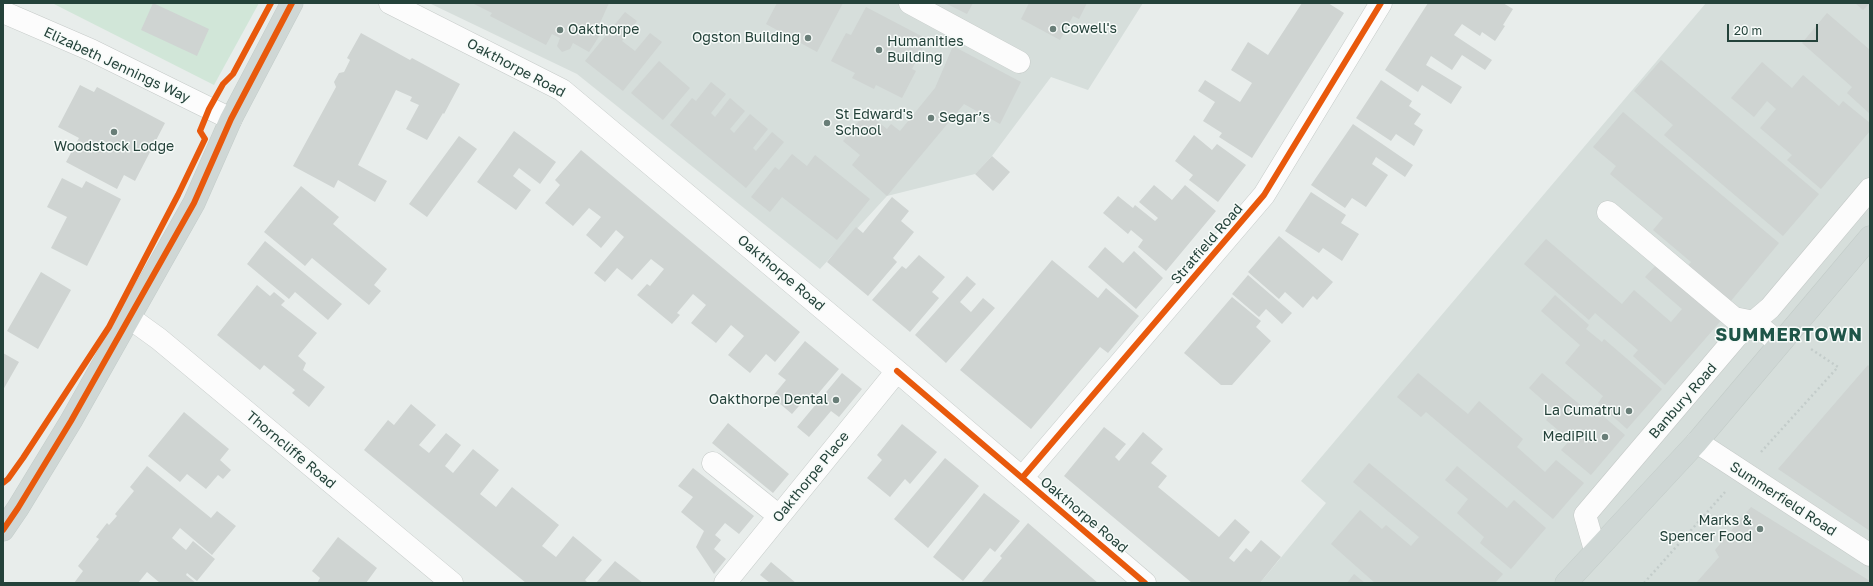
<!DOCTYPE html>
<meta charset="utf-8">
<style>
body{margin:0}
#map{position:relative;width:1873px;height:586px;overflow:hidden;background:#e8edeb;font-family:"Golos Text",sans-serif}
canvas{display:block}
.frame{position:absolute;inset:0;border:4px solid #24423a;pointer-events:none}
.scale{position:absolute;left:1727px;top:24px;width:91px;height:18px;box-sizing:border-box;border:2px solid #24423a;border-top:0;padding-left:5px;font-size:12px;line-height:14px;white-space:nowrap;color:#24423a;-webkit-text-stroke:3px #f7fbf9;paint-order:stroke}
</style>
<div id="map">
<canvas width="1873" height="586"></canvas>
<div class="frame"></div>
<div class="scale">20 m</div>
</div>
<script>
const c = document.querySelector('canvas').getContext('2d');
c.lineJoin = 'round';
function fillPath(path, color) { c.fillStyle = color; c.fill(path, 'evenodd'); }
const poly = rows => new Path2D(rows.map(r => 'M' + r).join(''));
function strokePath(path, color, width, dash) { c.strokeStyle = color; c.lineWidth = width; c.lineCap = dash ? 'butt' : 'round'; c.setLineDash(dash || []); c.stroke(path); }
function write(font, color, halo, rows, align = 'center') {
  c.font = font + ' "Golos Text",sans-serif'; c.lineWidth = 3; c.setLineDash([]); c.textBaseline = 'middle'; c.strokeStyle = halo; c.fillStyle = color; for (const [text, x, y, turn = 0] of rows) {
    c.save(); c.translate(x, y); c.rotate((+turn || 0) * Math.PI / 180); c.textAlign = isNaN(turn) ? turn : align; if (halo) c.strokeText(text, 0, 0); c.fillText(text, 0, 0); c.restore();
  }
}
fillPath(poly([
 [429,3,1143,3,1088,90,1051,77,992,156,975,174,887,196,820,269,577,74],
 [1706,3,1870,3,1870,583,1260,583,1326,503,1301,481]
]), '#d6dedb');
fillPath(poly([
 [52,3,259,3,214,85]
]), '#d1e6d8');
fillPath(poly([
 [153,3,209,29,197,56,141,30],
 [472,3,609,3,600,23,605,27,589,52,573,43,570,49,562,52,557,46,560,38,552,34,546,45,490,16,492,13],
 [777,3,843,3,817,52,766,24],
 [945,3,973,3,967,14],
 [1029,3,1087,3,1079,19,1073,16,1060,40,1021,19],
 [1302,3,1328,3,1344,13,1252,158,1219,137,1222,133,1203,121,1215,102,1198,91,1205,80,1240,102,1252,83,1231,70,1248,42,1268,55],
 [1428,3,1503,3,1513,9,1503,25,1505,26,1495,41,1482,32,1480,36,1462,24,1454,35,1492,60,1485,70,1462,55,1452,70,1431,56,1426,65,1462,87,1451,104,1422,85,1418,92,1385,70],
 [1855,3,1870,3,1863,10],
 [866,7,927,39,912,69,916,71,902,98,876,85,874,89,852,78,855,73,831,61,846,33,851,35],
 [625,12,637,21,622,41,635,51,650,33,662,42,623,91,585,61],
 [1827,13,1870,50,1870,114,1847,93,1852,87,1802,43],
 [361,33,410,60,412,58,460,84,444,114,443,113,427,140,406,129,419,105,410,101,412,97,396,90,358,165,387,181,375,202,338,180,334,188,293,166,336,87,334,82,339,73,344,72,350,60,347,58],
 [953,46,1021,82,1000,124,964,104,887,196,852,165,860,155,843,141,866,112,887,129,891,124,900,131,935,88],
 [1661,60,1819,194,1783,236,1664,135,1673,125,1634,91],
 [659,61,690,88,663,120,631,93],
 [1762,62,1792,88,1803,75,1839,106,1843,101,1870,123,1870,131,1821,189,1787,160,1792,155,1760,128,1776,109,1767,101,1754,117,1731,98],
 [1381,80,1412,101,1409,106,1421,114,1414,124,1423,130,1414,146,1396,134,1391,141,1356,118],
 [711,82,726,94,711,113,715,117,730,98,745,111,730,129,734,133,750,114,768,129,753,148,756,151,772,132,784,142,746,188,670,125,692,98,696,101],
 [80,85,94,92,97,87,165,123,135,181,124,175,117,189,66,162,79,138,58,127],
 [1623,112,1779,243,1730,302,1687,267,1691,262,1653,230,1663,218,1610,174,1616,166,1593,147],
 [1353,124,1413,165,1405,177,1376,157,1372,164,1388,175,1366,207,1352,198,1345,208,1311,185],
 [514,131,556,162,540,184,519,168,513,176,531,190,516,210,477,182],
 [1194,135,1212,150,1217,144,1246,165,1218,202,1189,180,1193,175,1175,161],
 [459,136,477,149,427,217,409,204],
 [581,150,800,332,775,362,766,354,750,373,728,355,744,336,731,325,716,343,691,323,706,305,693,294,677,313,680,315,672,324,637,295,647,284,650,286,664,269,651,259,632,280,617,268,605,282,594,273,624,237,616,230,601,248,586,235,601,217,589,208,573,226,545,203,560,185,555,180],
 [792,154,807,166,815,155,870,199,837,240,782,197,770,212,751,197,775,167,779,170],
 [992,156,1010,172,993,191,975,174],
 [62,178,82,188,86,181,121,199,87,266,51,248,67,217,47,207],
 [1154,185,1172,200,1185,185,1216,211,1166,271,1138,247,1143,240,1131,230,1128,234,1103,213,1118,196,1133,208,1135,205,1155,221,1158,218,1139,202],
 [301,186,339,217,333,224,387,269,374,285,381,291,369,305,312,258,305,266,264,232],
 [1311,192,1346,215,1341,223,1359,234,1342,261,1323,248,1319,253,1285,231],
 [892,197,909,211,901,221,914,232,893,258,897,262,868,296,827,262,856,227,863,233],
 [1279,236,1333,282,1317,300,1313,296,1303,308,1285,292,1279,299,1248,272],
 [1546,239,1622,304,1634,290,1671,322,1682,309,1645,277,1658,263,1725,316,1665,385,1633,356,1638,350,1595,313,1589,320,1524,264],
 [265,241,342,304,328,320,295,292,289,299,247,264],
 [1105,247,1123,263,1134,251,1163,278,1136,309,1088,267],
 [919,255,945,277,932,292,939,298,910,332,872,300,902,266,906,269],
 [1052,260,1098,298,1106,288,1139,316,1108,353,1100,347,1031,429,960,370],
 [41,272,71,290,38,349,7,331],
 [1248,275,1292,313,1282,324,1266,309,1259,317,1232,294],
 [967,276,976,284,960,302,971,312,983,298,995,308,946,363,915,335],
 [257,285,270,296,274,292,285,301,281,305,317,333,298,356,306,363,303,370,325,387,309,407,292,393,295,390,264,365,260,370,217,335],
 [1555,295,1589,325,1586,329,1602,342,1604,339,1662,389,1627,429,1598,403,1603,396,1565,363,1580,345,1541,311],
 [1232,297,1261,321,1256,327,1271,341,1232,385,1221,385,1184,353],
 [805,341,839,369,811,402,806,398,792,414,772,397,786,380,778,374],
 [3,353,19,362,3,390],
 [1868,365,1870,367,1870,531,1778,469],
 [842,373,862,389,839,417,831,411,809,437,797,427],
 [1418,373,1468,414,1479,401,1523,439,1517,447,1545,472,1556,460,1584,483,1553,519,1426,412,1421,417,1397,397],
 [1542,373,1591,414,1595,409,1625,435,1591,475,1561,450,1570,440,1546,420,1554,410,1529,388],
 [411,404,436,425,419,445,429,453,446,433,461,445,445,466,453,473,473,449,499,470,480,494,496,507,512,487,559,525,542,546,556,557,573,536,602,560,585,580,588,583,526,583,364,450,388,420,394,425],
 [184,412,229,449,220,460,231,470,223,479,218,475,206,489,187,474,180,482,148,456],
 [728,423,789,474,773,493,712,443],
 [902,424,937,452,910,484,905,479,890,497,867,478,882,460,877,455],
 [1104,427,1126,444,1115,457,1119,461,1143,432,1163,449,1151,463,1167,476,1158,487,1219,537,1235,519,1250,532,1229,558,1234,562,1246,548,1251,552,1261,540,1281,557,1260,583,1192,583,1064,476],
 [945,458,979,486,928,548,894,519],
 [1369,463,1503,574,1495,583,1375,583,1331,544,1360,510,1382,529,1386,525,1411,546,1419,537,1353,482],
 [147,466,211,518,217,511,236,526,212,555,180,528,172,538,186,550,193,541,215,559,197,581,187,573,186,575,196,583,160,583,147,572,138,583,74,583,83,571,78,566,99,539,96,537,107,523,109,525,117,516,115,514,134,491,130,487],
 [1457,466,1507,508,1514,500,1546,528,1511,569,1480,543,1484,537,1457,513,1468,499,1445,480],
 [693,468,754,516,739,534,725,523,715,535,721,540,714,549,726,559,714,574,696,547,704,531,681,512,693,497,678,486],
 [984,493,1020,521,995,552,990,548,963,581,933,557],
 [1751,507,1870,581,1870,583,1696,583,1719,557,1715,550],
 [1028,523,1098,583,981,583,1002,558,1000,556],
 [338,537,377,568,366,583,317,583,320,578,312,571],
 [615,561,643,583,596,583],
 [771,562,796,583,770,583,760,575],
 [1354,574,1365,583,1347,583]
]), '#cfd4d2');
const minor = poly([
 [390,3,562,90,897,371,1145,583],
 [910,3,1019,62],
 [3,12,91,50,231,119],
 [1608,212,1734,318,1754,322,1779,343],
 [130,318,159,339,452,583],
 [1697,442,1870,555],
 [713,463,779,516],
 [1022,478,1264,195,1381,3],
 [1595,550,1585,515,1737,336,1770,308,1870,189],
 [725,583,897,371]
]);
const major = poly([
 [3,530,18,508,71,421,194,203,231,119,292,3],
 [1566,583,1697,442,1870,237]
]);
strokePath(minor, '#c5cac8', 23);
strokePath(major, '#c3ccc9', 23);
strokePath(poly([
 [1761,452,1838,367,1811,349],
 [1644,583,1725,492]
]), '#c3ccca', 2.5, [2, 3]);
strokePath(minor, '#fcfcfc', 22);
strokePath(major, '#cfd7d5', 22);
strokePath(poly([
 [897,371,1145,583],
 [1022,478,1264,195,1381,3],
 [3,483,8,479,23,458,109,327,178,195,205,139,200,131,209,109,223,84,233,74,271,3],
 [3,530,18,508,71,421,194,203,231,119,292,3]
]), '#e8590c', 6);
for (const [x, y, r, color] of [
 [1053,29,4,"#697e78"],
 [560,30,4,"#697e78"],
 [808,38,4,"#697e78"],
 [879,50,4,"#697e78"],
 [931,118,4,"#697e78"],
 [827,123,4,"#697e78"],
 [114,132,4,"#697e78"],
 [836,400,4,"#697e78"],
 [1629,411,4,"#697e78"],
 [1605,437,4,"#697e78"],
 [1760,529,4,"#697e78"]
]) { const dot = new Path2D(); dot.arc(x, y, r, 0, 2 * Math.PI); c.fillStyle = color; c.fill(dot); strokePath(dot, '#f7fbf9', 1.5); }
write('14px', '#24423a', '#f7fbf9', [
 ["Cowell's",1061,29],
 ["Oakthorpe",568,30],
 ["Ogston Building",800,38,"right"],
 ["Humanities",887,42],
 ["Building",887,58],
 ["St Edward's",835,115],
 ["School",835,131],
 ["Segar’s",939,118],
 ["Woodstock Lodge",114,147,"center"],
 ["Oakthorpe Dental",828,400,"right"],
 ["La Cumatru",1621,411,"right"],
 ["MediPill",1597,437,"right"],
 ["Marks &",1752,521,"right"],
 ["Spencer Food",1752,537,"right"]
], 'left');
write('14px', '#24423a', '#f7fbf9', [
 ["Elizabeth Jennings Way",117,65,25],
 ["Oakthorpe Road",516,68,28],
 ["Stratfield Road",1207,244,-49],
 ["Oakthorpe Road",781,273,40],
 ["Banbury Road",1683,401,-49],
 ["Thorncliffe Road",291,450,40],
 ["Oakthorpe Place",811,477,-51],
 ["Summerfield Road",1783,499,33],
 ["Oakthorpe Road",1084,515,40]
]);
c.letterSpacing = '1px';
write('bold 18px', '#1f5548', '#f7fbf9', [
 ["SUMMERTOWN",1789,335]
]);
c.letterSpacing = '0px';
</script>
